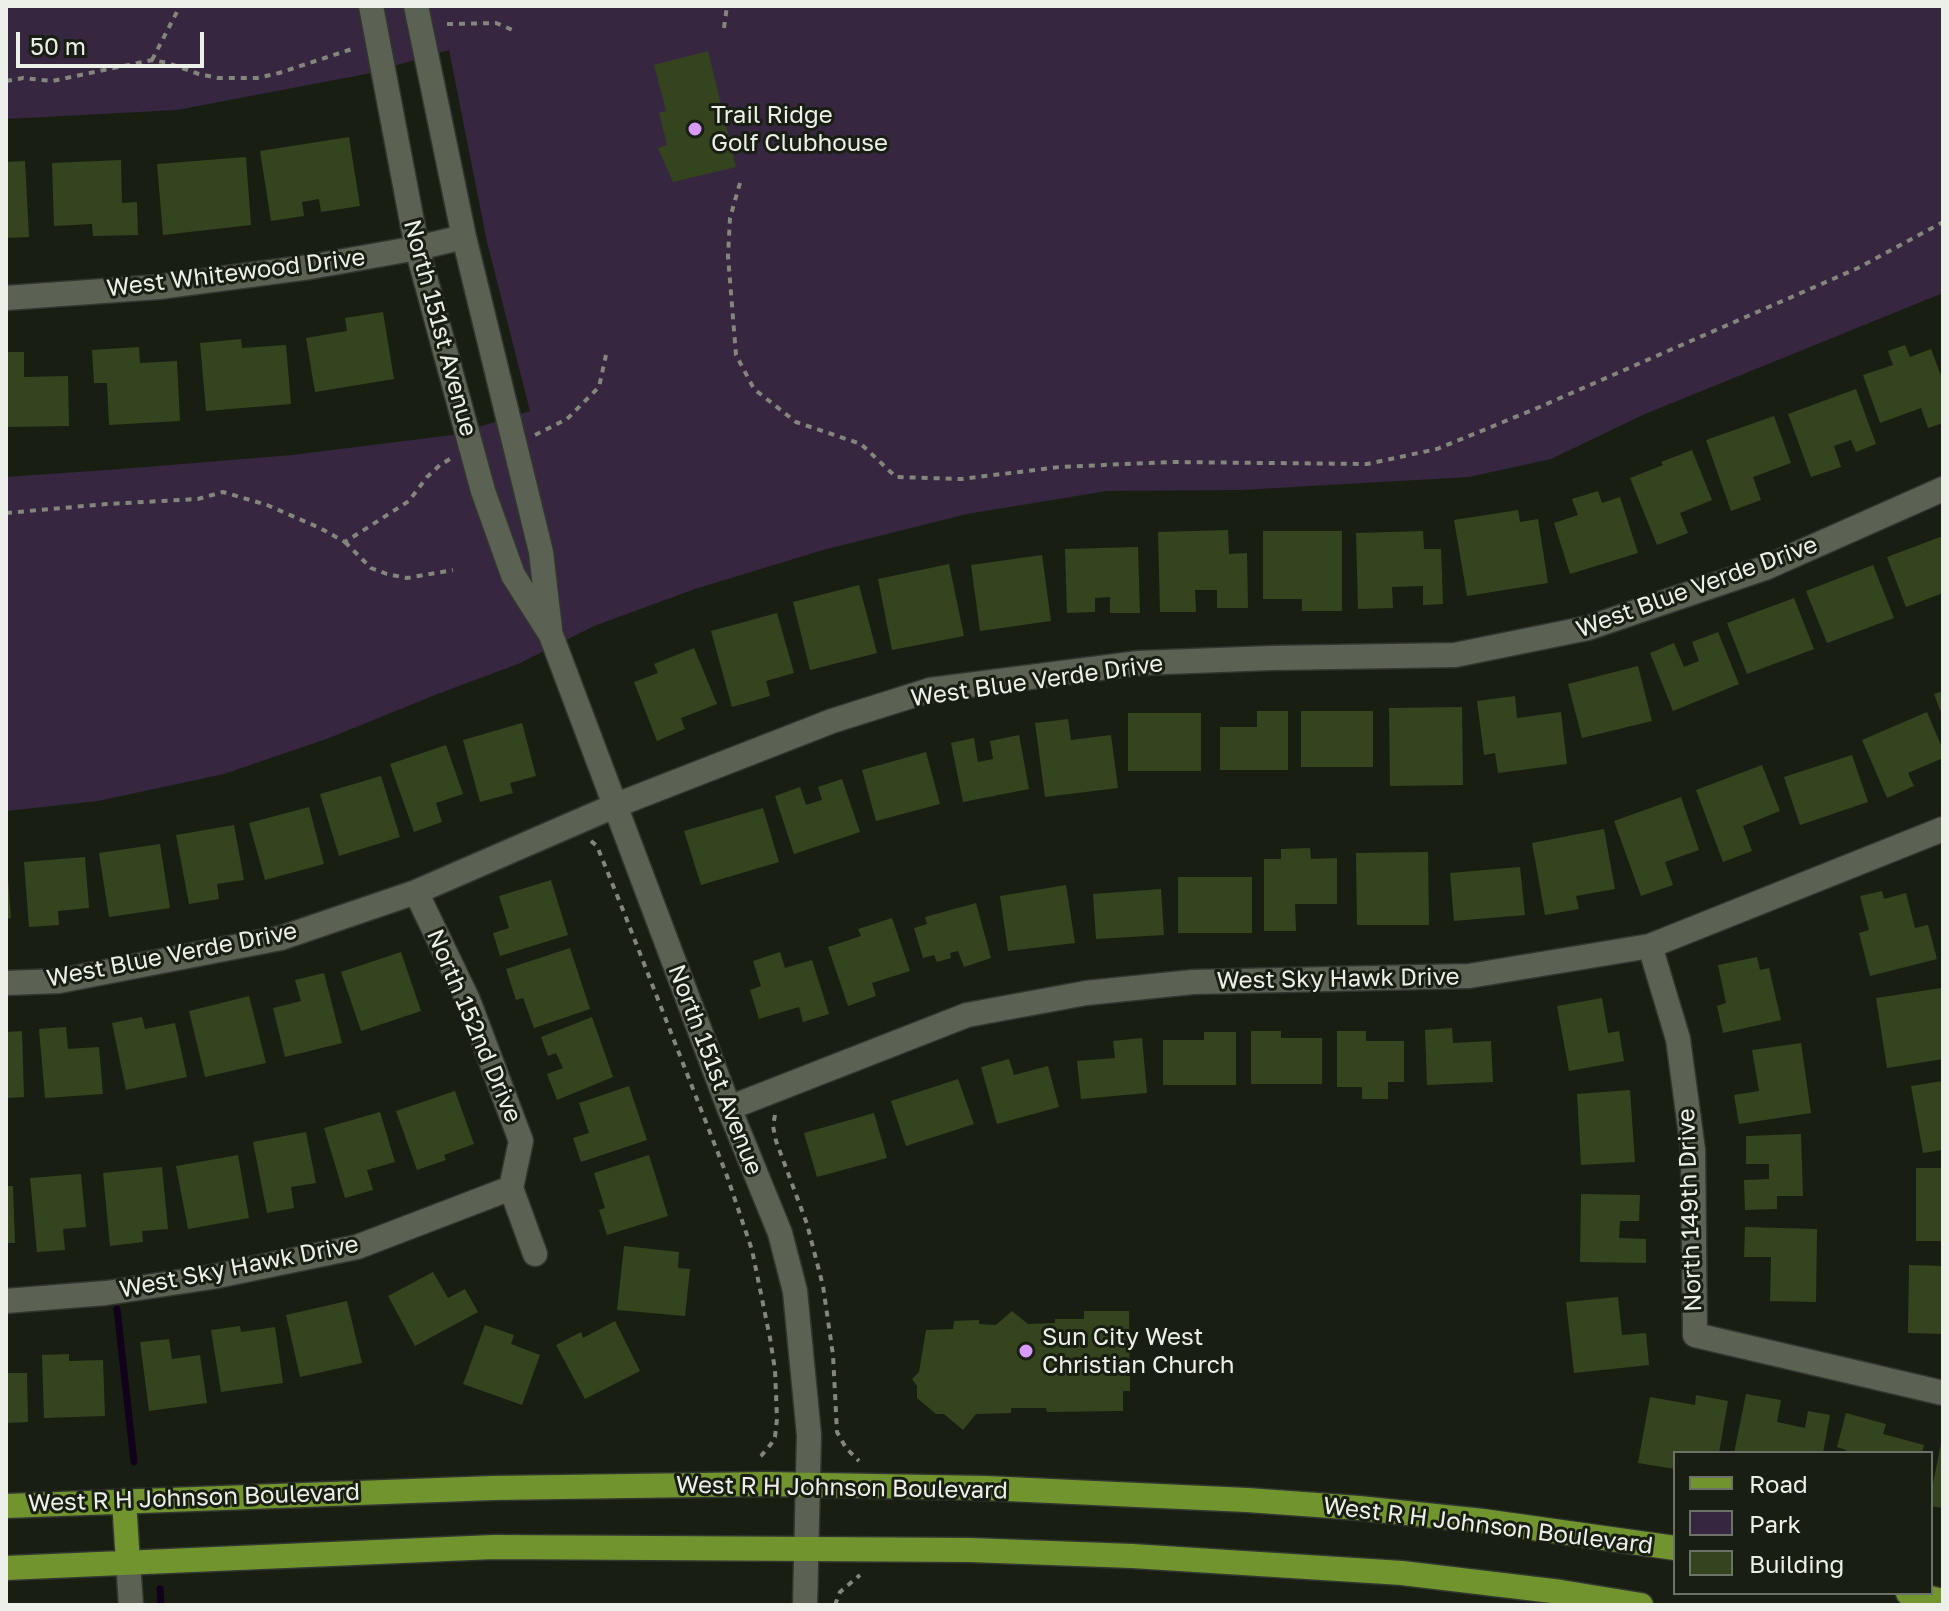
<!DOCTYPE html>
<style>
body{margin:0}
#map{position:relative;width:1949px;height:1611px;overflow:hidden;background:#191e12;font-family:"Golos Text",sans-serif}
canvas{display:block}
.frame{position:absolute;inset:0;border:8px solid #ecf0e8;pointer-events:none}
.legend{position:absolute;left:1673px;top:1451px;width:260px;height:144px;box-sizing:border-box;background:#191e12;border:2px solid #6d7268;margin:0;padding:10px 14px;list-style:none;font-size:24px;color:#ecf0e8}
.legend li{display:flex;align-items:center;gap:16px;height:40px}
.legend b{width:40px;border:2px solid #6d7268}
.scale{position:absolute;left:16px;top:32px;width:188px;height:36px;box-sizing:border-box;border:4px solid #ecf0e8;border-top:0;padding-left:10px;font-size:24px;line-height:28px;white-space:nowrap;color:#ecf0e8;-webkit-text-stroke:6px #191e12;paint-order:stroke}
</style>
<div id="map">
<canvas width="1949" height="1611"></canvas>
<div class="frame"></div>
<ul class="legend">
<li><b style="height:10px;background:#71942f"></b>Road</li>
<li><b style="height:22px;background:#37263f"></b>Park</li>
<li><b style="height:22px;background:#34441f"></b>Building</li>
</ul>
<div class="scale">50 m</div>
</div>
<script>
const c = document.querySelector('canvas').getContext('2d');
c.lineJoin = 'round';
function fillPath(path, color) { c.fillStyle = color; c.fill(path, 'evenodd'); }
const poly = rows => new Path2D(rows.map(r => 'M' + r).join(''));
function strokePath(path, color, width, dash) { c.strokeStyle = color; c.lineWidth = width; c.lineCap = dash ? 'butt' : 'round'; c.setLineDash(dash || []); c.stroke(path); }
function write(font, color, halo, rows, align = 'center') {
  c.font = font + ' "Golos Text",sans-serif'; c.lineWidth = 6; c.setLineDash([]); c.textBaseline = 'middle'; c.strokeStyle = halo; c.fillStyle = color; for (const [text, x, y, turn = 0] of rows) {
    c.save(); c.translate(x, y); c.rotate((+turn || 0) * Math.PI / 180); c.textAlign = isNaN(turn) ? turn : align; if (halo) c.strokeText(text, 0, 0); c.fillText(text, 0, 0); c.restore();
  }
}
fillPath(poly([
 [6,6,1943,6,1943,293,1645,414,1551,459,1469,477,1241,490,1107,491,967,514,823,550,695,589,594,626,518,664,440,693,329,738,224,774,98,801,6,811,6,477,121,469,292,455,453,435,530,411,487,242,449,50,366,74,177,110,6,119]
]), '#37263f');
strokePath(poly([
 [117,1309,134,1462],
 [160,1589,161,1605]
]), '#11011a', 7);
fillPath(poly([
 [708,51,736,167,673,182,658,148,667,145,659,113,666,111,654,65],
 [349,137,360,206,321,212,319,199,302,202,304,216,271,221,260,151],
 [246,157,251,225,163,235,157,164],
 [121,160,122,203,137,202,138,235,93,236,92,224,54,226,52,163],
 [25,161,29,237,6,238,6,162],
 [383,312,394,379,315,392,306,338,347,331,345,318],
 [241,339,242,348,286,345,291,404,206,411,200,343],
 [1905,345,1910,357,1931,349,1943,381,1943,423,1928,428,1921,408,1880,423,1863,375,1893,365,1888,351],
 [139,347,140,363,177,361,180,421,109,425,107,383,94,383,92,350],
 [6,352,24,352,24,377,68,376,69,426,6,427],
 [1856,389,1876,444,1856,452,1851,440,1834,446,1841,467,1811,477,1788,414],
 [1774,416,1791,463,1753,477,1761,500,1731,511,1706,440],
 [1692,450,1712,500,1680,513,1688,533,1657,545,1630,478,1663,465,1661,462],
 [1598,491,1602,503,1620,497,1638,553,1570,574,1554,523,1578,515,1572,499],
 [1518,510,1520,522,1538,519,1548,583,1467,596,1454,520],
 [1228,530,1229,554,1247,553,1248,608,1217,608,1217,590,1195,590,1196,612,1160,612,1158,532],
 [1263,531,1342,531,1342,611,1302,611,1302,599,1263,599],
 [1423,531,1424,549,1441,549,1443,604,1423,605,1423,586,1392,587,1393,608,1358,609,1356,533],
 [1943,536,1943,593,1906,607,1887,557],
 [1138,547,1140,613,1110,613,1110,597,1095,598,1095,612,1067,613,1065,549],
 [1042,555,1051,621,980,631,971,565],
 [949,564,964,636,892,650,878,579],
 [1873,565,1894,618,1827,643,1806,591],
 [859,585,877,653,810,670,793,602],
 [1794,598,1814,649,1747,674,1727,623],
 [777,613,794,673,766,681,770,696,732,707,711,631],
 [1718,632,1739,684,1673,711,1650,653,1674,643,1684,667,1699,661,1692,642],
 [694,648,717,704,681,718,685,729,657,741,634,682,658,673,654,664],
 [1638,666,1652,721,1582,738,1568,684],
 [1943,691,1943,718,1934,694],
 [1515,696,1517,718,1561,712,1567,764,1498,773,1495,753,1484,755,1477,701],
 [1462,707,1463,785,1390,786,1389,708],
 [1257,711,1288,711,1288,770,1220,770,1220,727,1257,727],
 [1301,711,1373,711,1373,767,1301,767],
 [1927,712,1943,750,1943,758,1908,773,1914,786,1887,798,1862,740],
 [1128,713,1201,713,1201,771,1128,771],
 [1068,719,1071,740,1111,735,1118,788,1045,797,1035,723],
 [522,723,536,776,510,783,513,793,480,802,463,740],
 [1019,735,1029,789,963,802,951,743,974,738,978,762,993,759,990,741],
 [446,745,463,794,436,803,442,822,414,832,390,764],
 [926,752,940,804,876,821,862,770],
 [1852,755,1868,802,1800,825,1784,777],
 [1762,765,1780,811,1743,826,1752,851,1723,862,1696,790],
 [381,776,400,837,339,856,320,794],
 [842,779,860,832,794,854,775,796,800,787,806,805,822,800,818,787],
 [1681,797,1699,850,1665,862,1673,885,1641,896,1614,821],
 [309,807,324,864,265,880,249,823],
 [763,808,779,862,701,885,684,831],
 [234,825,244,880,217,884,219,899,189,904,176,835],
 [1604,829,1615,889,1576,896,1579,909,1545,915,1532,843],
 [160,844,170,908,109,917,99,853],
 [1310,848,1311,859,1337,858,1337,904,1295,904,1296,931,1264,931,1264,859,1281,859,1281,849],
 [1428,852,1429,925,1357,925,1356,853],
 [85,857,89,908,58,911,59,925,29,927,24,862],
 [1520,867,1525,915,1454,921,1450,873],
 [6,877,8,877,11,918,6,919],
 [1178,877,1252,877,1252,933,1178,933],
 [551,880,568,935,500,956,493,933,509,928,499,896],
 [1066,885,1075,943,1008,951,1000,896],
 [1161,889,1164,935,1096,939,1093,894],
 [1882,891,1884,899,1906,893,1915,928,1928,925,1937,959,1870,976,1859,933,1869,930,1860,896],
 [976,903,991,958,964,967,958,951,950,953,951,958,937,962,934,955,923,958,914,928,927,924,925,917],
 [892,918,910,971,872,983,876,996,848,1006,828,947,861,936,858,929],
 [570,948,590,1009,534,1028,523,998,516,1000,506,969],
 [401,952,421,1011,361,1031,341,972],
 [780,952,785,968,812,960,829,1014,803,1022,799,1007,759,1019,750,990,761,986,753,961],
 [1757,957,1760,970,1769,968,1781,1020,1723,1033,1717,1006,1726,1003,1718,965],
 [324,973,342,1043,285,1057,273,1008,301,1001,295,980],
 [1941,988,1943,1003,1943,1059,1887,1068,1876,998],
 [249,996,266,1063,205,1077,189,1011],
 [1602,998,1608,1033,1619,1031,1624,1061,1569,1071,1557,1006],
 [142,1017,145,1029,175,1023,187,1077,126,1090,112,1023],
 [592,1017,613,1077,557,1100,547,1074,563,1068,556,1053,548,1056,541,1037],
 [66,1027,68,1049,99,1047,103,1094,45,1098,39,1029],
 [1452,1028,1453,1043,1491,1041,1493,1082,1427,1085,1425,1030],
 [22,1031,24,1097,6,1098,6,1032],
 [1251,1031,1281,1031,1281,1038,1322,1038,1322,1084,1251,1084],
 [1337,1031,1366,1031,1366,1041,1404,1041,1404,1082,1388,1082,1388,1099,1362,1099,1362,1087,1337,1087],
 [1204,1032,1236,1032,1236,1085,1163,1085,1163,1040,1204,1040],
 [1142,1038,1147,1093,1081,1099,1077,1061,1115,1058,1113,1041],
 [1801,1043,1811,1113,1739,1124,1734,1095,1759,1091,1752,1050],
 [1009,1059,1014,1075,1048,1066,1059,1107,997,1124,981,1067],
 [958,1079,974,1124,906,1146,891,1101],
 [1943,1081,1943,1150,1923,1153,1911,1086],
 [629,1086,647,1140,581,1162,573,1138,589,1133,579,1103],
 [1630,1090,1635,1162,1581,1165,1577,1094],
 [455,1091,474,1144,444,1155,446,1160,417,1170,396,1111],
 [380,1112,395,1162,367,1170,373,1190,345,1198,324,1128],
 [874,1113,887,1158,817,1177,804,1133],
 [306,1132,316,1183,291,1187,294,1208,267,1213,253,1142],
 [1801,1134,1803,1196,1777,1196,1777,1209,1745,1210,1744,1180,1769,1179,1769,1164,1746,1164,1746,1136],
 [238,1155,249,1218,188,1229,176,1166],
 [649,1155,668,1216,607,1235,599,1210,605,1208,594,1173],
 [162,1167,168,1229,142,1231,143,1242,110,1246,103,1173],
 [1916,1168,1943,1168,1943,1241,1916,1241],
 [81,1174,86,1227,63,1229,65,1250,37,1252,30,1178],
 [6,1186,13,1186,15,1243,6,1243],
 [1581,1194,1640,1195,1639,1221,1620,1221,1619,1238,1646,1239,1646,1263,1580,1262],
 [1745,1227,1817,1229,1816,1302,1770,1301,1771,1257,1744,1257],
 [624,1246,679,1252,678,1268,690,1269,685,1316,617,1310],
 [1909,1265,1943,1266,1943,1334,1908,1333],
 [433,1272,448,1298,465,1289,478,1312,415,1346,388,1296],
 [1618,1297,1622,1335,1646,1333,1649,1365,1574,1373,1566,1302],
 [347,1301,362,1363,300,1377,286,1315],
 [1012,1311,1028,1324,1055,1323,1055,1319,1084,1319,1084,1311,1129,1311,1130,1391,1123,1391,1123,1411,1047,1412,1046,1408,1011,1408,1011,1413,976,1414,963,1430,944,1414,936,1414,917,1398,917,1386,912,1379,919,1372,926,1330,953,1329,954,1321,979,1320,979,1324,996,1325],
 [615,1321,640,1371,585,1399,556,1345,581,1332,583,1338],
 [485,1325,514,1335,511,1344,540,1355,522,1405,463,1384],
 [240,1326,241,1332,275,1327,283,1383,221,1392,211,1330],
 [169,1339,172,1359,200,1355,207,1403,149,1411,140,1342],
 [69,1354,69,1361,103,1360,105,1416,44,1418,42,1355],
 [6,1373,27,1373,28,1422,6,1423],
 [1746,1394,1781,1400,1777,1422,1805,1428,1808,1411,1830,1415,1823,1453,1734,1453],
 [1696,1395,1728,1401,1719,1453,1675,1453,1675,1469,1638,1463,1650,1397,1695,1405],
 [1846,1413,1886,1424,1883,1434,1924,1445,1922,1453,1846,1453,1846,1450,1837,1447],
 [1942,1438,1943,1438,1943,1508,1931,1506,1931,1494]
]), '#34441f');
const minor = poly([
 [371,6,417,248,483,491,513,575,551,635,729,1108,780,1233,795,1291,809,1435,805,1605],
 [416,6,464,237,541,552,550,629],
 [6,298,159,287,310,267,417,248,464,237],
 [416,892,468,1000,521,1141,511,1188,535,1254],
 [1650,946,1678,1039,1693,1150,1695,1335,1943,1393],
 [6,983,59,981,281,938,416,892,614,806,832,721,930,690,1139,663,1272,658,1455,655,1588,628,1765,568,1943,489],
 [729,1108,967,1015,1086,993,1193,982,1469,976,1650,946,1943,829],
 [6,1301,106,1293,212,1277,357,1247,511,1188],
 [128,1562,131,1605]
]);
const major = poly([
 [124,1501,128,1562],
 [6,1506,493,1488,766,1484,985,1488,1247,1500,1359,1508,1483,1521,1675,1548],
 [6,1568,494,1547,970,1550,1132,1556,1402,1573,1561,1592,1641,1605],
 [1908,1593,1943,1601]
]);
strokePath(minor, '#333630', 27);
strokePath(major, '#333630', 27);
strokePath(poly([
 [447,24,496,23,515,31],
 [724,28,727,6],
 [152,60,180,6],
 [6,81,23,78,52,81,152,60,168,63,199,74,218,78,257,78,279,73,355,48],
 [740,183,730,218,728,256,736,355,754,389,796,422,861,444,896,477,961,479,1060,467,1170,462,1367,464,1437,449,1535,409,1858,268,1943,222],
 [535,435,567,419,599,387,606,355],
 [6,513,107,504,198,499,223,492,267,505,320,528,345,542,409,501,427,477,440,465,450,459],
 [345,542,371,568,387,574,407,578,453,570],
 [591,841,597,846,625,915,727,1176,752,1250,770,1338,775,1370,777,1419,775,1437,771,1444,761,1456,757,1459],
 [775,1115,773,1126,776,1141,807,1224,823,1286,833,1355,837,1432,846,1448,859,1461],
 [835,1605,840,1592,860,1575]
]), '#82867c', 4, [6, 6]);
strokePath(minor, '#5b6254', 24);
strokePath(major, '#71942f', 24);
for (const [x, y, r, color] of [
 [695,129,8,"#d89af8"],
 [1026,1351,8,"#d89af8"]
]) { const dot = new Path2D(); dot.arc(x, y, r, 0, 2 * Math.PI); c.fillStyle = color; c.fill(dot); strokePath(dot, '#191e12', 3); }
write('24px', '#ecf0e8', '#191e12', [
 ["Trail Ridge",711,115],
 ["Golf Clubhouse",711,143],
 ["Sun City West",1042,1337],
 ["Christian Church",1042,1365]
], 'left');
write('24px', '#ecf0e8', '#191e12', [
 ["West Whitewood Drive",236,273,-7],
 ["North 151st Avenue",440,328,75],
 ["West Blue Verde Drive",1697,587,-20],
 ["West Blue Verde Drive",1037,681,-8],
 ["West Blue Verde Drive",172,955,-11],
 ["West Sky Hawk Drive",1338,979,-1],
 ["North 152nd Drive",474,1026,67],
 ["North 151st Avenue",715,1070,69],
 ["North 149th Drive",1690,1210,-92],
 ["West Sky Hawk Drive",239,1267,-11],
 ["West R H Johnson Boulevard",842,1488,1],
 ["West R H Johnson Boulevard",194,1498,-2],
 ["West R H Johnson Boulevard",1488,1526,7]
]);
</script>
